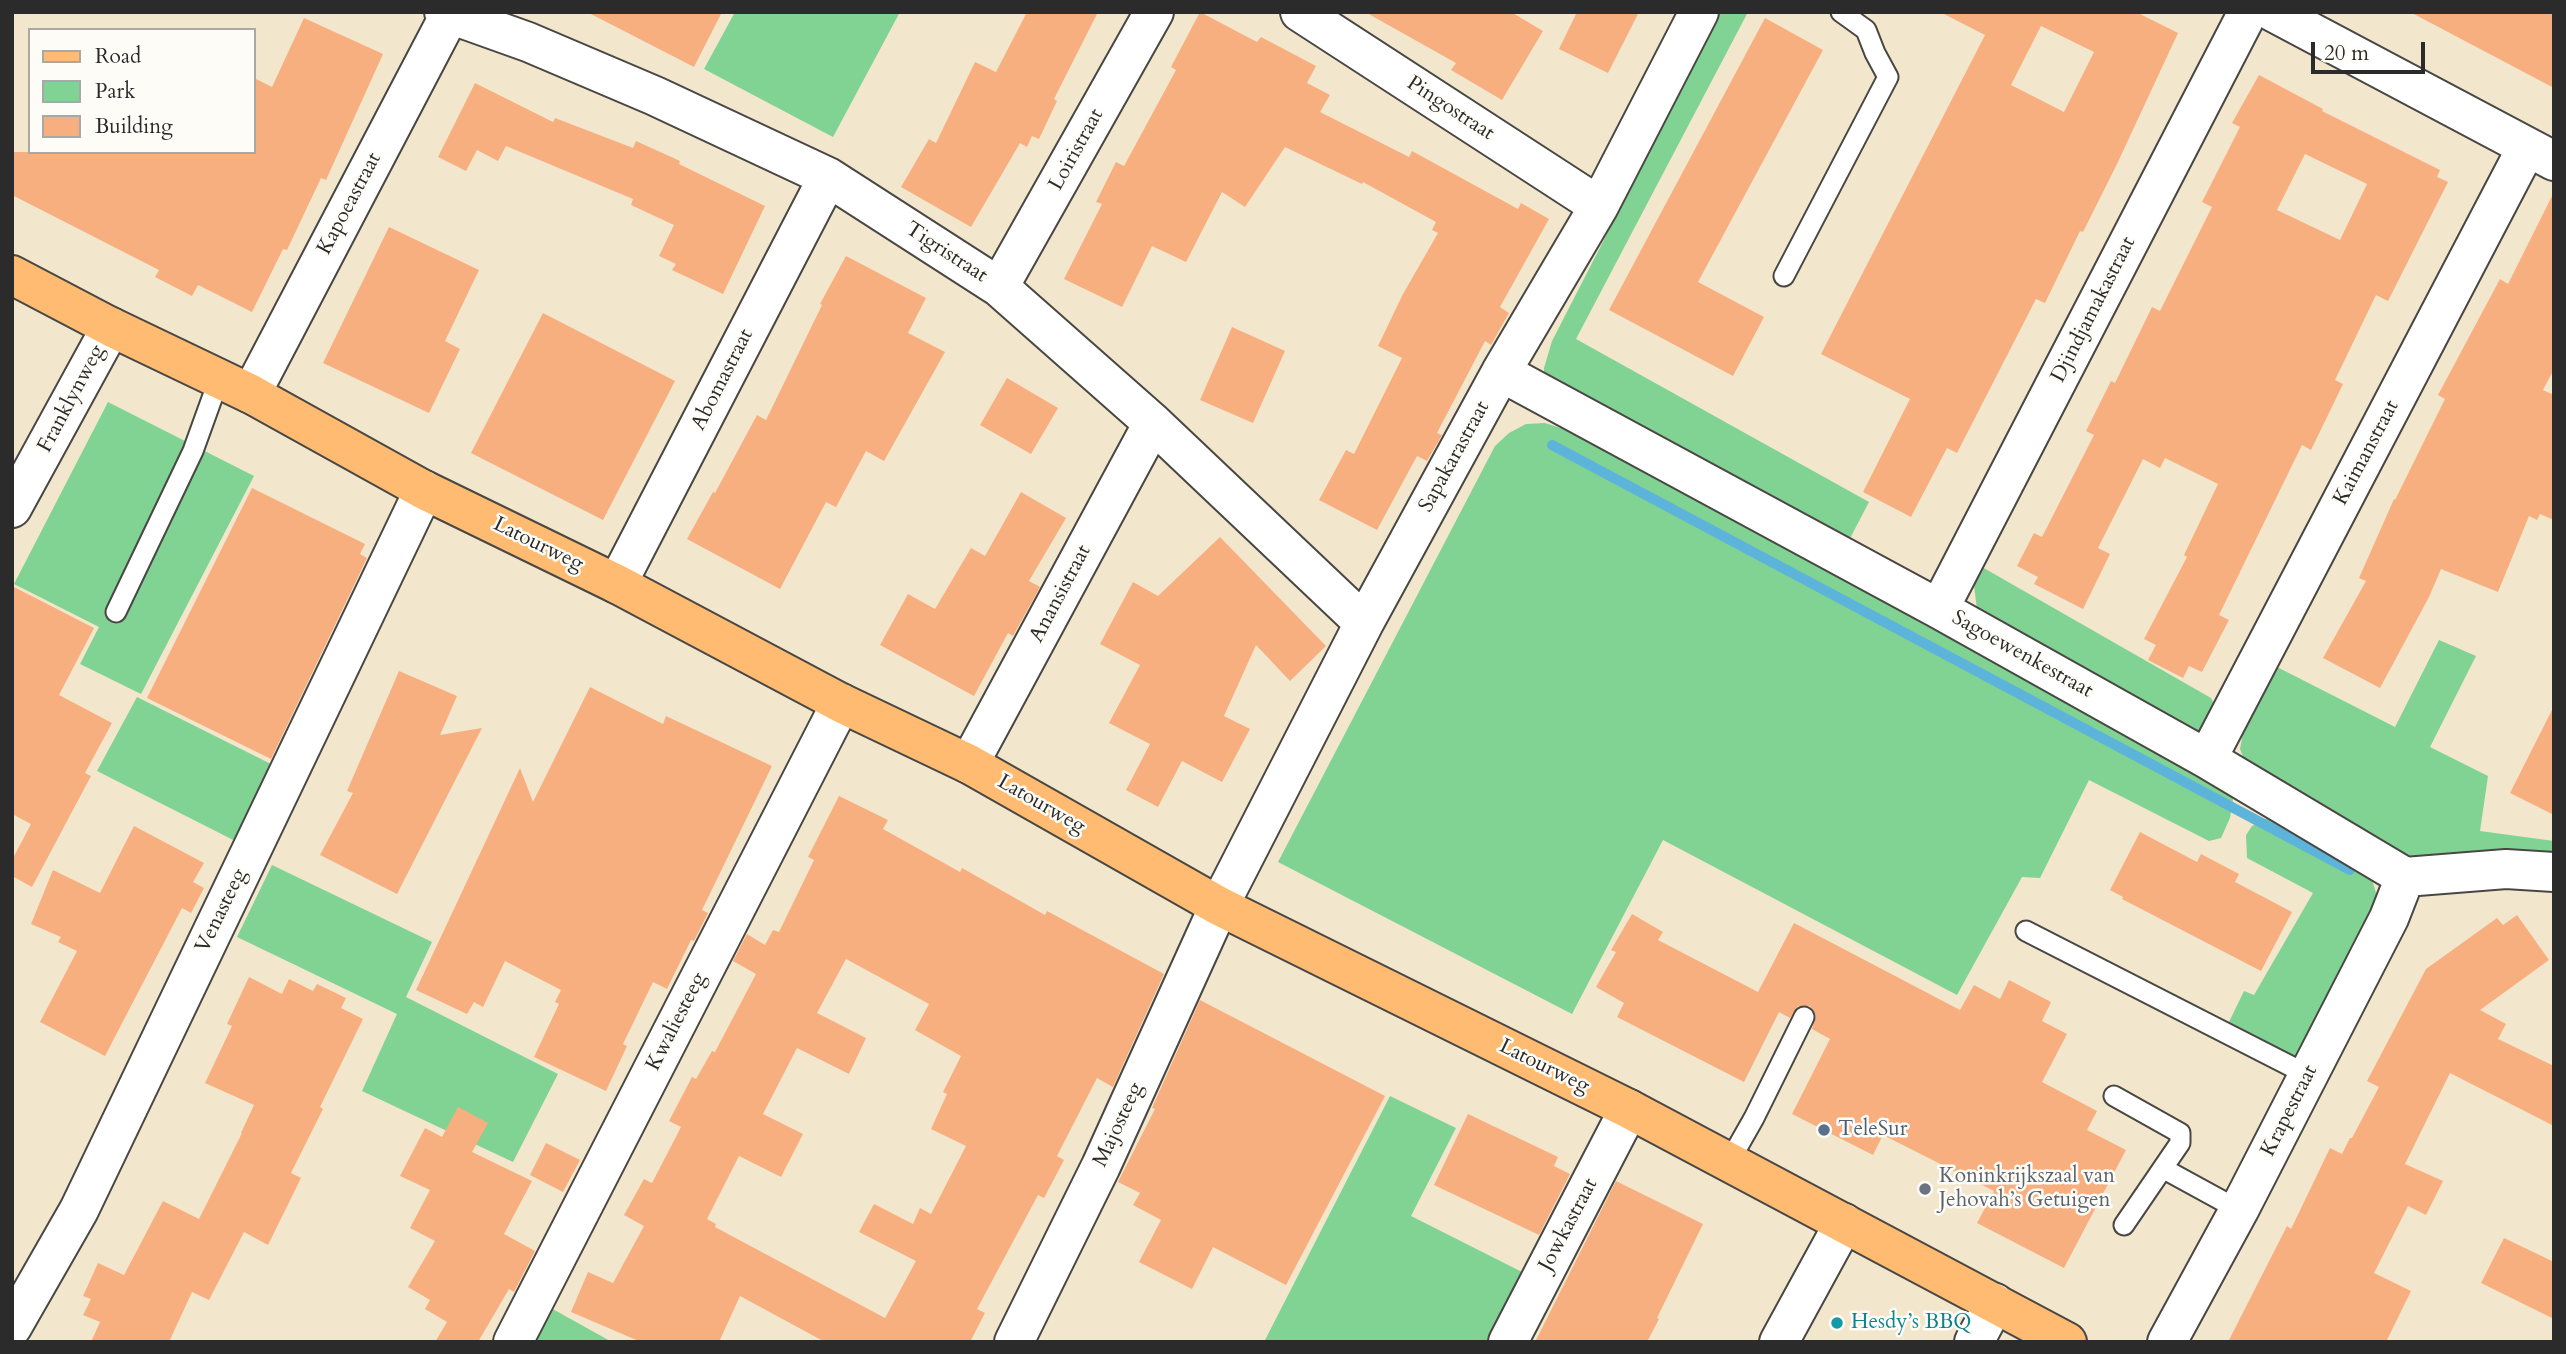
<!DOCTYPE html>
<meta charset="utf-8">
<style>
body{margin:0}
#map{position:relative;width:2566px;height:1354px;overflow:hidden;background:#f2e6cd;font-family:Cardo,serif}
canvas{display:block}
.frame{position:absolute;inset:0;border:14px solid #2b2b2b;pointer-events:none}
.legend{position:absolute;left:28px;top:28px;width:228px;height:126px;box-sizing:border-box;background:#fdfcf7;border:2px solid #a9a8a5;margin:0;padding:9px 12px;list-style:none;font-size:21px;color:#2b2b2b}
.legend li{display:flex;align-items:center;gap:14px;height:35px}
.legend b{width:35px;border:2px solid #a9a8a5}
.scale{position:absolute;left:2311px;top:42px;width:114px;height:32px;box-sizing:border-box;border:4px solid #2b2b2b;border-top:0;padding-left:9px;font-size:21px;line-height:24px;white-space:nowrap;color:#2b2b2b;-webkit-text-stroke:5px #fdfcf7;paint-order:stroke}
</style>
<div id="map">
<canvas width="2566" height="1354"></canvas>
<div class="frame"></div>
<ul class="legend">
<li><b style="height:9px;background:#ffbb71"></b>Road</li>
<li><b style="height:19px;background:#81d394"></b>Park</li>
<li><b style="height:19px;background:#f8af80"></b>Building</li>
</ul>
<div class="scale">20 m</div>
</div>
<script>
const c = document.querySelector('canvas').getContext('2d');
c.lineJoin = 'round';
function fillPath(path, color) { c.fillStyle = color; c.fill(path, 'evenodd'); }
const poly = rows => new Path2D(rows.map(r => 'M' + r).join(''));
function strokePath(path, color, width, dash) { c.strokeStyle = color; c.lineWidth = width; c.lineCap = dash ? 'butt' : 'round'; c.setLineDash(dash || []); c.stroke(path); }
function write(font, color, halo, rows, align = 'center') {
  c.font = font + ' Cardo,serif'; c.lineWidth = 5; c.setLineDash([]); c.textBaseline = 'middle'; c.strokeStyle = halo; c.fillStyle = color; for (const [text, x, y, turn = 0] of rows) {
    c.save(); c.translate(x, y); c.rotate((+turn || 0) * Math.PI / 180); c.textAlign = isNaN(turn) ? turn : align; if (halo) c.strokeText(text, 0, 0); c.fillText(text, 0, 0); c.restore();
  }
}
fillPath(poly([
 [735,12,900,12,833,137,704,69],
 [1721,12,1748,12,1576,339,1869,502,1846,546,1544,383,1544,368,1552,341],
 [108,402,254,476,141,694,80,664,99,627,14,584],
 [1545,423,1570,431,1931,618,2230,790,2233,799,2230,818,2221,838,2209,841,2089,780,2040,878,2022,877,1957,995,1663,840,1572,1014,1278,862,1495,446,1509,433,1526,424],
 [1982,567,2211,698,2219,713,2205,729,2195,735,1977,610,1974,585],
 [2439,640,2476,656,2430,747,2488,776,2480,831,2554,841,2554,867,2430,862,2394,853,2246,764,2240,749,2243,733,2277,667,2395,727],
 [137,697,291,774,253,850,97,771],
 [2268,818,2276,818,2370,873,2376,893,2379,913,2303,1056,2290,1056,2229,1022,2244,991,2254,995,2313,893,2247,858,2246,835,2252,826],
 [272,865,432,942,406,997,558,1074,513,1162,362,1091,397,1014,237,937],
 [1390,1096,1456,1128,1411,1216,1532,1277,1497,1342,1264,1342],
 [549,1307,612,1342,530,1342]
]), '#81d394');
strokePath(poly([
 [1552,445,2350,870]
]), '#5db4da', 10);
fillPath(poly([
 [587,12,722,12,694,67],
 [1027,12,1098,12,1054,99,1057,101,1039,139,1032,136,1027,147,1020,143,971,227,901,187,929,139,936,143,975,62,996,72],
 [1200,12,1257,42,1261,37,1316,66,1307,83,1330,95,1320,112,1409,157,1412,151,1518,209,1521,203,1549,219,1500,307,1509,313,1491,345,1485,341,1437,433,1442,435,1427,461,1417,456,1377,530,1319,500,1346,450,1354,454,1402,358,1378,346,1403,294,1438,233,1432,230,1436,222,1363,182,1362,184,1285,147,1245,207,1222,192,1186,262,1152,246,1122,307,1064,279,1102,204,1096,202,1116,162,1124,166,1130,155,1176,70,1171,67],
 [1365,12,1511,12,1543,31,1502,100,1451,70,1456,63],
 [1577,12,1639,12,1608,73,1559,49],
 [1940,12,2136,12,2178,33,2117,164,2083,232,2080,231,2045,303,2036,299,1957,453,1947,448,1911,517,1863,492,1910,399,1821,354,1985,35],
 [2041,26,2094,52,2064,112,2011,85],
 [2410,12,2554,12,2554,88],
 [304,18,383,54,326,180,321,178,287,250,283,249,252,312,198,285,192,296,155,277,159,270,12,195,12,152,254,152,254,78,272,87],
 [1765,18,1823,50,1698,282,1764,317,1733,376,1609,310],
 [2259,75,2323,109,2322,111,2440,170,2437,177,2448,182,2388,301,2376,295,2335,380,2343,384,2311,450,2302,445,2219,615,2229,620,2202,672,2189,666,2183,678,2148,660,2156,645,2144,639,2187,557,2184,555,2218,484,2165,458,2160,468,2143,459,2098,548,2110,554,2083,609,2034,584,2038,577,2017,566,2034,533,2042,537,2094,435,2086,431,2111,381,2115,383,2152,307,2160,311,2212,207,2202,202,2240,127,2232,123],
 [2305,154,2367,184,2340,240,2277,210],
 [475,83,553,122,555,118,633,148,636,141,680,161,679,164,765,206,723,294,672,270,676,264,659,256,674,225,631,205,633,199,506,146,498,161,477,150,466,171,438,157],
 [2554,192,2554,369,2543,390,2554,395,2554,520,2540,514,2537,520,2529,516,2498,592,2441,569,2429,597,2380,688,2323,658,2366,581,2359,578,2394,499,2395,500,2445,399,2438,395,2500,279,2508,284],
 [389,227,479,270,445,341,460,349,429,413,323,363],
 [846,256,926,298,908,333,945,352,884,461,866,451,836,507,826,502,780,589,687,539,713,492,715,493,757,415,766,420,822,305,820,304],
 [543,313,675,381,603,520,471,453],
 [1232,327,1285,351,1253,423,1200,400],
 [1007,378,1058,408,1031,454,980,425],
 [252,488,365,544,360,554,367,558,271,759,147,698],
 [1021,492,1066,518,1029,581,1040,587,1013,636,1008,633,974,696,880,645,908,594,935,609,971,548,985,556],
 [1220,537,1326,646,1290,681,1256,645,1224,716,1250,729,1222,782,1182,761,1158,807,1126,790,1150,744,1109,723,1140,665,1100,644,1133,582,1158,596],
 [12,586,94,628,59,695,112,723,85,773,91,776,32,887,12,876,12,860,31,824,12,814],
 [399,671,457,696,440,735,482,728,397,894,320,855,353,793,347,791],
 [590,687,663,724,666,716,772,766,702,910,708,913,694,941,691,940,667,989,653,982,623,1044,627,1046,606,1091,534,1057,559,1004,555,1002,561,990,505,961,483,1007,474,1002,467,1014,416,990,520,768,533,802],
 [2554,706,2554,815,2510,793],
 [839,796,888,820,883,829,960,872,962,868,1045,915,1047,911,1164,974,1113,1087,1097,1078,1057,1156,1064,1160,1044,1198,1038,1195,977,1309,985,1313,970,1342,825,1342,740,1296,719,1342,641,1342,571,1312,588,1272,613,1283,644,1226,624,1215,644,1179,652,1183,681,1127,669,1121,692,1077,696,1079,712,1051,715,1052,756,974,733,961,747,934,765,945,773,930,779,932,814,860,808,857],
 [846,959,929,1004,915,1030,961,1056,943,1092,947,1094,931,1129,966,1146,931,1214,920,1208,913,1224,874,1204,859,1232,916,1261,885,1318,715,1227,716,1224,707,1219,739,1156,781,1177,803,1134,763,1114,797,1048,849,1074,866,1038,817,1013],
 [134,826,204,863,193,882,204,888,191,913,182,908,105,1056,40,1022,77,951,58,942,61,937,31,924,53,870,100,893],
 [2140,832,2197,862,2201,854,2239,874,2235,882,2292,912,2261,971,2122,899,2123,897,2110,890],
 [1632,914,1663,932,1658,940,1758,992,1794,923,1960,1010,1974,985,2000,999,2009,980,2051,1002,2042,1021,2067,1034,2042,1082,2097,1111,2087,1130,2126,1150,2064,1268,1977,1223,1994,1191,1883,1135,1873,1155,1792,1114,1830,1039,1812,1029,1816,1016,1810,1006,1798,1006,1790,1018,1779,1012,1744,1082,1617,1017,1624,1003,1596,987,1616,952,1611,950],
 [2517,915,2549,960,2480,1010,2506,1024,2498,1039,2554,1066,2554,1126,2450,1073,2405,1164,2443,1181,2426,1215,2408,1206,2374,1273,2411,1291,2386,1342,2228,1342,2287,1226,2291,1229,2330,1148,2342,1154,2350,1138,2352,1138,2379,1087,2367,1081,2426,969,2497,918,2503,925],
 [249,977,282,994,289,979,313,991,317,984,346,998,341,1008,363,1019,320,1107,323,1109,291,1173,301,1178,268,1245,244,1232,209,1300,192,1292,169,1342,91,1342,100,1322,83,1315,91,1299,83,1296,98,1263,124,1275,163,1201,199,1219,242,1133,241,1133,254,1105,205,1083,232,1026,227,1024],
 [1200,1000,1385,1096,1286,1285,1213,1247,1192,1289,1139,1262,1161,1220,1133,1205,1140,1193,1118,1182,1155,1109,1152,1108],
 [458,1107,488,1123,472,1152,532,1181,504,1234,535,1251,514,1292,509,1289,478,1342,435,1342,447,1322,425,1309,430,1300,408,1287,435,1241,410,1228,430,1190,400,1176,425,1128,442,1137],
 [1468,1114,1558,1157,1554,1166,1570,1174,1539,1235,1434,1185],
 [546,1143,580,1160,563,1192,530,1175],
 [1616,1181,1703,1224,1657,1318,1659,1319,1647,1342,1535,1342],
 [2504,1238,2554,1262,2554,1319,2481,1283]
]), '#f8af80');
const lane = poly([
 [1784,276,1888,77,1875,53,1866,30,1841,12],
 [116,612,193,451,219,379],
 [2026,931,2308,1075],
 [2114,1096,2180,1133,2180,1143,2124,1225],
 [1729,1162,1754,1118,1804,1017],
 [2164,1169,2239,1210]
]);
const street = poly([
 [444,12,528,42,655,96,828,177,999,287,1153,423,1364,623],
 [1300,12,1599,206],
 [2273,12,2554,161],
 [999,287,1154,12],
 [1501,372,1939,609,2207,759,2405,877,2506,869,2554,872],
 [251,394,450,14],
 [12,508,111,327],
 [617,584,828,177],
 [1939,609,2248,12],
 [2207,759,2527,147],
 [969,764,1153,423],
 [12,1327,79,1210,424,490],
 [513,1342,841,703],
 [1014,1342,1101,1166,1219,906,1364,623,1501,372,1599,206,1699,12],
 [1508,1342,1629,1109],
 [1779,1342,1844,1223],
 [1974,1342,1995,1303],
 [2167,1342,2239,1210,2389,918,2405,877]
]);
const primary = poly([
 [12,275,111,327,251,394,424,490,617,584,841,703,969,764,1219,906,1629,1109,2067,1342]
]);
strokePath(lane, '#494743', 23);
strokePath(street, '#494743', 42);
strokePath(primary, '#494743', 42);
strokePath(lane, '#fff', 19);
strokePath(street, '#fff', 38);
strokePath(primary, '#ffbb71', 38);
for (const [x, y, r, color] of [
 [1824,1130,7,"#5c6f8a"],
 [1925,1189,7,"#6b7280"],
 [1837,1323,7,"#0f9aa8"]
]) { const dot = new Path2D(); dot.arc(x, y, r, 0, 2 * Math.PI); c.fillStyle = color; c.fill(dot); strokePath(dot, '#fdfcf7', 2.5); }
write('21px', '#2b2b2b', '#fdfcf7', [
 ["Pingostraat",1450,109,33],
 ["Loiristraat",1077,150,-61],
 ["Kapoeastraat",350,204,-62],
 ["Tigristraat",946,253,33],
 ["Djindjamakastraat",2094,310,-63],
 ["Abomastraat",723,380,-63],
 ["Franklynweg",72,399,-62],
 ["Kaimanstraat",2367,453,-62],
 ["Sapakarastraat",1455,457,-61],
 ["Latourweg",538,545,26],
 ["Anansistraat",1061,594,-62],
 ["Sagoewenkestraat",2022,655,29],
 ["Latourweg",1041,805,30],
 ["Venasteeg",222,911,-64],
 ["Kwaliesteeg",677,1022,-63],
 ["Latourweg",1544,1067,26],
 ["Krapestraat",2290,1111,-63],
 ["Majosteeg",1119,1125,-65],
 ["Jowkastraat",1569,1225,-62]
]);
write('21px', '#4e5e75', '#fdfcf7', [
 ["TeleSur",1838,1130]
], 'left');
write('21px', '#5b616d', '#fdfcf7', [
 ["Koninkrijkszaal van",1939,1177],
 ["Jehovah’s Getuigen",1939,1201]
], 'left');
write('21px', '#0d838f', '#fdfcf7', [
 ["Hesdy’s BBQ",1851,1323]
], 'left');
</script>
